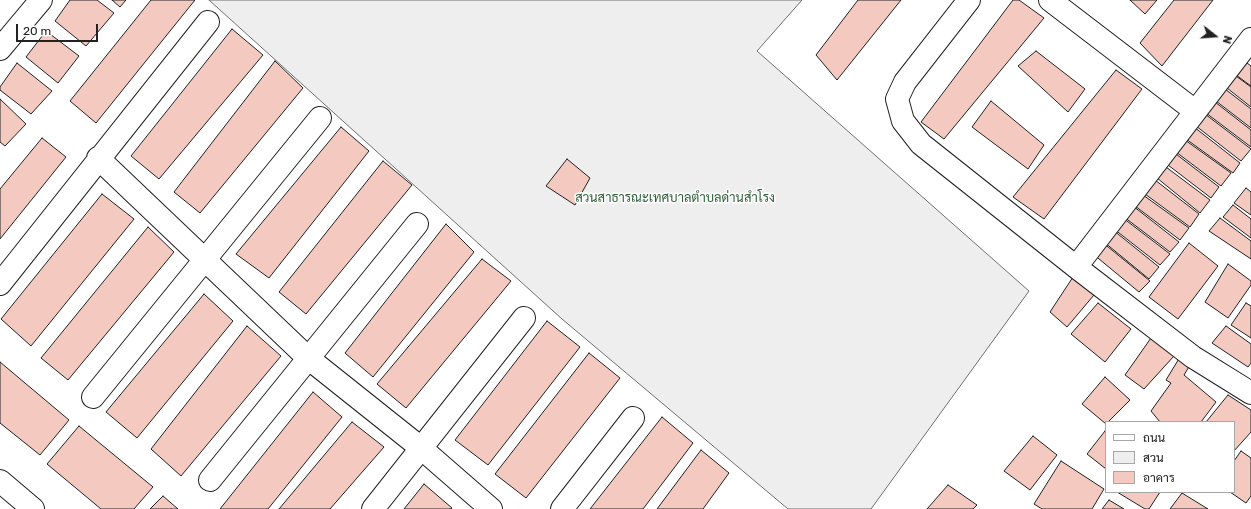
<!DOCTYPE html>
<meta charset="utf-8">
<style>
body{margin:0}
#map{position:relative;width:1251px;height:509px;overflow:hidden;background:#fff;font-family:Rubik,Sarabun,sans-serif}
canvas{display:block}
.legend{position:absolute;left:1105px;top:421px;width:130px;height:72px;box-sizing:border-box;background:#fff;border:1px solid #a7a7a7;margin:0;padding:5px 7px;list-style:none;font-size:12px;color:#222}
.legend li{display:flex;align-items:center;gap:8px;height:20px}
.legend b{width:20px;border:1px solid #a7a7a7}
.north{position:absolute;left:1195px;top:16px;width:40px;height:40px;-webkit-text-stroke:3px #fff;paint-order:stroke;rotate:107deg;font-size:11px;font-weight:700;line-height:16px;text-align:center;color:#222}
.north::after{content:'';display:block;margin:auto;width:14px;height:18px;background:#222;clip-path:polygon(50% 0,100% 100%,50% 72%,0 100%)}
.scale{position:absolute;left:16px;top:24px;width:82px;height:18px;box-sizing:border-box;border:2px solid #222;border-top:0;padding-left:5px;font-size:12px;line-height:14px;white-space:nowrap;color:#222;-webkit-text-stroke:3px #fff;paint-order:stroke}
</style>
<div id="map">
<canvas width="1251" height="509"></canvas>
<ul class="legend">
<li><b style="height:5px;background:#fff"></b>ถนน</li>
<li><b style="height:11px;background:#eee"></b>สวน</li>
<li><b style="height:11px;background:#f3c9c0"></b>อาคาร</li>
</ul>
<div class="north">N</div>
<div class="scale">20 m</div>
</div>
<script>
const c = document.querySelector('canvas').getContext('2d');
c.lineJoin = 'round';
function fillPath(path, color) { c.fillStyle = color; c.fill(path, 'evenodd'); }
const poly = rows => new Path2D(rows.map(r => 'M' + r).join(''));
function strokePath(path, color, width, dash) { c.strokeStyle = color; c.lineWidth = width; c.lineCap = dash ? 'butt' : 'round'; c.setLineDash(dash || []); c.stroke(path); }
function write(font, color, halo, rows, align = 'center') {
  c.font = font + ' Rubik,Sarabun,sans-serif'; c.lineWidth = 3; c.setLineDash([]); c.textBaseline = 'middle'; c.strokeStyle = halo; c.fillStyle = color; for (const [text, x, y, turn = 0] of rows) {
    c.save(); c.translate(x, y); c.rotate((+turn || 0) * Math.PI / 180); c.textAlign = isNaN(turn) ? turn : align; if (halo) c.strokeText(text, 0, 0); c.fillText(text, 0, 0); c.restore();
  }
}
const green = poly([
 [209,0,802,0,757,51,1029,291,871,509,788,509,562,319,209,0]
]);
fillPath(green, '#eee');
strokePath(green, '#6f6f6f', 1);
const building = poly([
 [70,0,97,0,114,13,86,46,55,21,70,0],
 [112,0,126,0,120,7,112,0],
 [151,0,195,0,96,123,70,101,151,0],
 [858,0,901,0,837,80,816,55,858,0],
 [1013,0,1019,0,1044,18,944,139,921,122,1013,0],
 [1130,0,1157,0,1145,14,1130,0],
 [1174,0,1213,0,1162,66,1140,43,1174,0],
 [232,29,263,55,159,179,131,156,232,29],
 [46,31,79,56,58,83,26,57,46,31],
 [1036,51,1085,89,1068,112,1018,66,1036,51],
 [275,61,303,88,200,213,174,192,275,61],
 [17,63,52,91,31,114,0,90,0,87,17,63],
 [1247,63,1251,66,1251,86,1236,75,1247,63],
 [1116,70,1142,89,1044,219,1013,197,1116,70],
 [1236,76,1251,87,1251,107,1227,88,1236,76],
 [1225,89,1251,109,1251,128,1216,101,1225,89],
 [0,99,26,124,5,146,0,142,0,99],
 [991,101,1044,145,1028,169,972,127,991,101],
 [1215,102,1251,130,1251,147,1206,113,1215,102],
 [1205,114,1251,149,1241,161,1196,126,1205,114],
 [341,127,369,151,269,278,236,254,341,127],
 [1194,127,1240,163,1233,173,1186,139,1194,127],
 [42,138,66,157,0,239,0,189,42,138],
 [1185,140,1231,173,1221,186,1176,152,1185,140],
 [1176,154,1219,187,1211,198,1168,165,1176,154],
 [567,159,590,178,575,205,546,186,567,159],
 [383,161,412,185,306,314,279,292,383,161],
 [1166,167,1210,200,1200,213,1157,178,1166,167],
 [1155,180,1199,214,1190,227,1145,194,1155,180],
 [1246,188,1251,192,1251,215,1234,203,1246,188],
 [102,194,134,219,31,346,1,319,102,194],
 [1143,195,1189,228,1180,240,1135,206,1143,195],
 [1233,205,1251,219,1251,238,1223,217,1233,205],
 [1133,206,1179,242,1170,252,1124,217,1133,206],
 [1123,218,1170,254,1160,265,1114,229,1123,218],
 [1220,218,1251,241,1251,259,1209,231,1220,218],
 [446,224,474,252,373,377,345,353,446,224],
 [148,227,174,252,68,380,41,358,148,227],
 [1113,230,1159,267,1149,279,1104,242,1113,230],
 [1102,242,1150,281,1139,292,1093,254,1102,242],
 [1189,243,1218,266,1178,319,1149,297,1189,243],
 [482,259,511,281,406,408,377,384,482,259],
 [1228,264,1251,281,1251,285,1228,318,1205,302,1228,264],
 [1073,277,1094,295,1067,327,1050,312,1073,277],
 [204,294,233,321,137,438,106,412,204,294],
 [1098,303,1131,329,1105,362,1071,334,1098,303],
 [1246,303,1251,306,1251,338,1231,325,1246,303],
 [547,321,580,347,488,465,455,440,547,321],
 [247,326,281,356,181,476,151,449,247,326],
 [1226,326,1251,344,1251,363,1248,367,1212,343,1226,326],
 [1151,338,1174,356,1144,389,1125,375,1151,338],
 [589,353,620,378,526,498,495,474,589,353],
 [1180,357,1190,365,1184,375,1216,402,1201,422,1160,422,1151,411,1171,383,1166,380,1180,357],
 [0,362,69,420,40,455,0,423,0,362],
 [1105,377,1130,400,1108,422,1106,422,1106,424,1082,404,1105,377],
 [313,392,342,417,268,509,220,509,313,392],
 [1228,395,1251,410,1251,432,1234,451,1234,422,1206,422,1228,395],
 [662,417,693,443,643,509,590,509,662,417],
 [352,422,384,447,330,509,279,509,352,422],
 [79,426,153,487,134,509,101,509,47,464,79,426],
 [1105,431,1106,432,1106,469,1087,454,1105,431],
 [1033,436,1057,455,1030,490,1004,471,1033,436],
 [701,450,729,473,703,509,657,509,701,450],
 [1241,451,1251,458,1251,496,1246,503,1230,492,1234,492,1234,461,1241,451],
 [1061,461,1104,489,1092,509,1042,509,1034,504,1061,461],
 [424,484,452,508,451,509,404,509,424,484],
 [948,485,977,505,973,509,927,509,948,485],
 [1117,492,1160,492,1149,509,1145,509,1117,492],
 [1182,493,1208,509,1170,509,1182,493],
 [163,496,178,509,150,509,163,496],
 [1109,500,1124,509,1102,509,1109,500]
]);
fillPath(building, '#f3c9c0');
strokePath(building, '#222', 1);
const minor = poly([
 [969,0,905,82,897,99,903,121,921,144,1076,267,1193,357,1251,393],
 [1050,0,1195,111],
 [0,49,41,0],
 [98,158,308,358,421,448,491,509],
 [1076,267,1251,39],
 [0,284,208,22],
 [93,397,320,118],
 [210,480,417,224],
 [0,481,33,509],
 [373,509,524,318],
 [562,509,633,418]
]);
strokePath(minor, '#222', 24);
strokePath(minor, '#fff', 22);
write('13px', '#2f5e38', '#fff', [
 ["สวนสาธารณะเทศบาลตำบลด่านสำโรง",675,198]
]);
</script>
